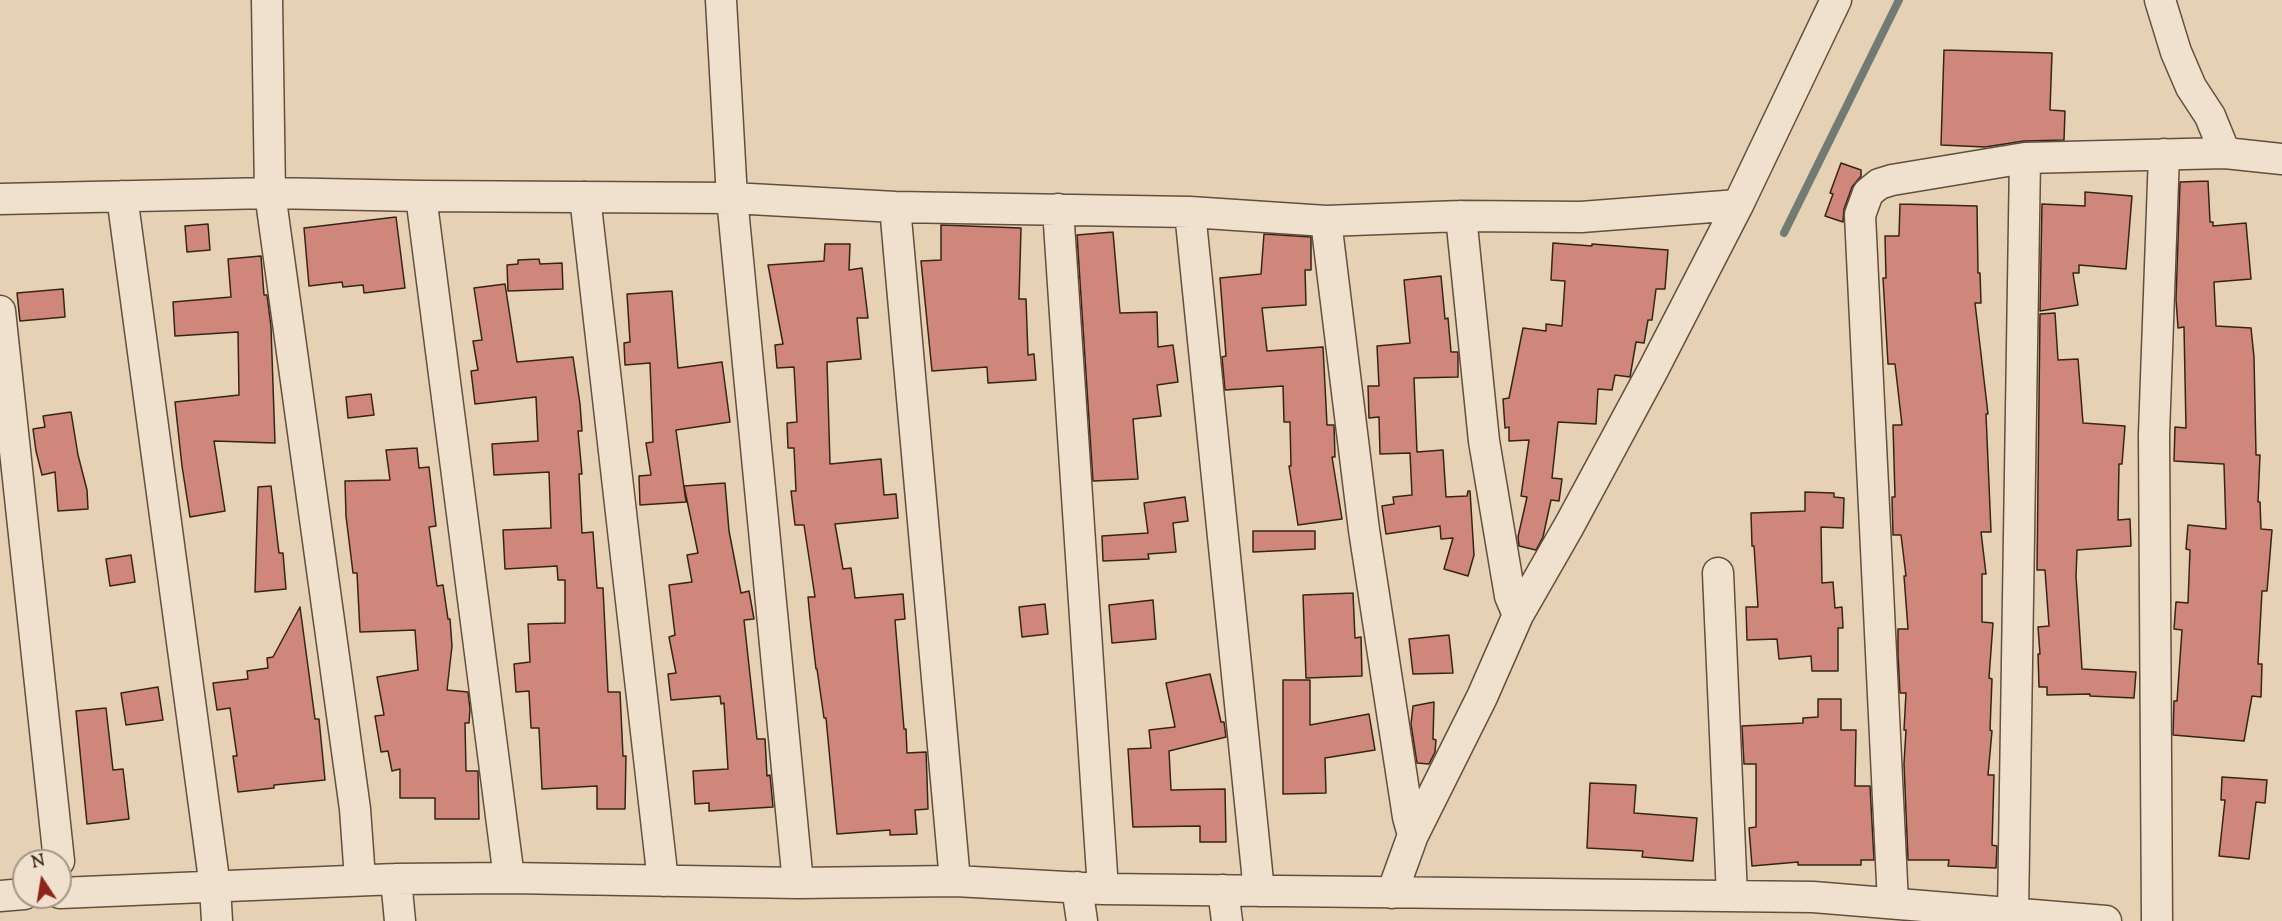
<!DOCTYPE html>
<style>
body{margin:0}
#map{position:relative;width:2282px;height:921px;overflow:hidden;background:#e6d1b4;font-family:"Sorts Mill Goudy",serif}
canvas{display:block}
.north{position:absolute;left:12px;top:849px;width:60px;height:60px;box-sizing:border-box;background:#efe1ce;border:2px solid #a59585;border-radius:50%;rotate:348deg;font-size:16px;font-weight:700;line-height:24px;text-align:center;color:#362417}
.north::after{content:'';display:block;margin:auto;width:21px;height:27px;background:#8f2418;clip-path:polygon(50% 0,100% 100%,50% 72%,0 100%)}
</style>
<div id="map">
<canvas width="2282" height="921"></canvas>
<div class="north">N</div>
</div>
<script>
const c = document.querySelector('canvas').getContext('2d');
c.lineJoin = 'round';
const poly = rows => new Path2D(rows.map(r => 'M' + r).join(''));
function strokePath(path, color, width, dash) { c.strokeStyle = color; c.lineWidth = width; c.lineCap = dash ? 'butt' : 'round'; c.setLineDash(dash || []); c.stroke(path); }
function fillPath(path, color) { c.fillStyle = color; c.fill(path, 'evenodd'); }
strokePath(poly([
 [1784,233,1899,0]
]), '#707c73', 8);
const building = poly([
 [1944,50,2052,53,2050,110,2065,111,2064,140,2024,141,1985,147,1941,145,1944,50],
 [1841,163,1861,170,1861,176,1852,187,1844,209,1843,222,1825,216,1833,194,1830,193,1841,163],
 [2208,181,2210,222,2213,222,2213,226,2246,223,2251,279,2214,282,2216,326,2251,328,2254,357,2256,455,2260,455,2258,502,2260,502,2261,529,2272,530,2267,591,2262,591,2258,664,2262,664,2261,697,2252,696,2244,741,2173,735,2174,701,2177,701,2182,630,2174,629,2176,602,2188,603,2190,550,2186,549,2188,525,2226,529,2224,464,2174,461,2175,427,2186,428,2184,327,2178,328,2176,299,2180,182,2208,181],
 [2085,192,2132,196,2126,269,2079,265,2079,273,2073,273,2078,305,2040,311,2042,204,2085,206,2085,192],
 [1900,204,1977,206,1978,273,1980,273,1981,303,1975,303,1988,414,1986,414,1991,532,1981,532,1986,574,1982,574,1982,622,1993,623,1989,678,1992,679,1990,730,1992,731,1988,775,1994,775,1992,845,1997,846,1996,868,1948,866,1949,860,1908,860,1904,764,1906,730,1904,730,1906,693,1900,693,1898,655,1898,629,1908,629,1904,576,1906,576,1901,535,1893,535,1892,497,1895,497,1893,425,1902,425,1895,364,1888,364,1883,278,1886,278,1885,236,1899,236,1900,204],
 [396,217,405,288,364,293,363,285,343,287,342,282,309,286,304,228,396,217],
 [208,224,210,250,187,252,185,226,208,224],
 [941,225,1021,228,1019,299,1026,299,1028,355,1034,354,1036,380,988,383,987,367,932,371,921,261,941,260,941,225],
 [1113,232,1120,313,1157,312,1158,347,1173,345,1178,382,1157,385,1161,416,1133,419,1138,479,1093,481,1077,235,1113,232],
 [1264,234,1311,237,1311,270,1305,270,1306,305,1262,308,1267,351,1323,347,1327,425,1334,425,1335,457,1332,457,1342,519,1298,525,1289,466,1291,466,1290,422,1284,422,1283,386,1225,390,1222,357,1226,356,1220,278,1261,274,1264,234],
 [1553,243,1592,246,1592,244,1668,250,1665,289,1656,289,1652,320,1648,320,1644,343,1636,342,1630,377,1615,375,1612,390,1598,389,1596,424,1558,422,1552,478,1562,479,1559,501,1551,500,1543,537,1536,550,1519,546,1518,537,1527,497,1521,496,1529,440,1509,441,1509,427,1505,428,1503,399,1509,398,1523,328,1546,331,1546,324,1562,326,1565,281,1551,280,1553,243],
 [825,244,850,244,849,270,862,268,868,318,857,318,861,359,827,362,830,464,881,459,884,495,896,494,898,518,835,524,843,569,851,568,855,598,903,594,905,619,895,620,904,729,906,729,907,753,926,752,927,778,928,809,915,810,917,834,890,835,890,830,837,834,826,718,824,718,817,669,816,669,810,618,808,597,815,597,804,525,795,525,791,491,796,491,794,448,788,448,787,423,797,422,794,367,777,368,775,345,783,344,768,265,824,261,825,244],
 [261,256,264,295,267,295,271,327,275,443,214,441,225,511,190,517,182,466,175,402,239,395,238,332,175,336,173,302,231,297,228,259,261,256],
 [539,259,540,264,562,263,563,289,508,291,507,265,518,264,518,260,539,259],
 [1441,276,1445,319,1448,318,1451,352,1458,352,1458,377,1414,378,1417,452,1443,450,1446,497,1467,496,1468,491,1470,491,1474,555,1468,576,1444,569,1453,538,1441,539,1440,526,1386,534,1382,506,1394,504,1393,497,1412,495,1410,453,1380,454,1379,417,1369,418,1368,386,1379,386,1377,346,1410,343,1404,280,1441,276],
 [505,284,517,362,573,357,580,404,582,431,578,431,582,474,579,474,582,533,593,532,597,588,603,588,608,692,620,692,623,756,626,756,625,809,597,809,597,786,542,789,539,728,531,728,529,691,516,692,514,664,530,662,528,624,565,623,565,580,558,580,557,566,505,569,503,530,551,528,549,472,494,475,492,444,538,441,536,397,475,404,471,371,478,370,473,341,482,340,474,288,505,284],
 [63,289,65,317,20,321,17,293,63,289],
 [672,291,678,368,722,362,730,422,676,430,686,502,640,505,639,476,651,475,646,443,653,442,650,363,625,365,624,343,630,342,627,294,672,291],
 [2055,313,2058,360,2078,359,2083,423,2125,426,2122,464,2119,464,2118,520,2130,519,2131,546,2077,550,2076,576,2082,669,2136,672,2134,698,2090,696,2090,694,2047,695,2047,687,2039,687,2038,654,2040,654,2038,627,2049,626,2045,570,2037,570,2040,314,2055,313],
 [371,394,374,415,348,418,346,397,371,394],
 [71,412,78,455,87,490,88,509,58,511,55,472,42,475,36,451,33,429,45,427,43,416,71,412],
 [417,448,419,468,429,467,436,526,429,527,437,586,443,585,448,619,450,619,452,646,447,690,468,692,470,709,469,723,465,723,466,771,478,771,479,819,435,819,435,798,400,798,400,769,392,771,388,751,381,752,375,716,384,715,377,677,418,670,415,630,360,632,357,573,353,573,346,516,345,481,390,480,386,450,417,448],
 [725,483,729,531,741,593,749,591,754,619,744,620,757,739,765,739,767,776,770,775,773,807,709,811,709,803,695,804,693,771,728,769,724,703,721,704,720,696,671,700,668,674,676,673,669,637,675,635,669,585,692,582,687,555,698,553,684,486,725,483],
 [271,486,279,553,283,553,286,589,255,592,258,487,271,486],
 [1805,492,1834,493,1834,497,1844,498,1843,528,1821,527,1822,583,1833,582,1835,608,1842,607,1843,628,1838,628,1838,671,1812,671,1811,656,1779,659,1777,639,1747,640,1746,607,1758,607,1754,546,1752,546,1751,513,1805,511,1805,492],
 [1185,497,1188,521,1173,523,1176,552,1148,554,1149,559,1103,561,1102,536,1148,533,1144,503,1185,497],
 [1253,531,1315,531,1315,549,1253,552,1253,531],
 [131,555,135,582,110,586,106,559,131,555],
 [1353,593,1355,638,1361,637,1362,676,1306,678,1303,595,1353,593],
 [1153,600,1156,639,1112,643,1109,605,1153,600],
 [1045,604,1048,634,1022,637,1019,607,1045,604],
 [300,607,315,719,319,719,325,780,274,785,274,788,238,792,233,756,237,756,230,708,217,710,213,683,248,679,247,671,268,668,267,658,273,657,300,607],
 [1449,635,1453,673,1413,674,1409,639,1449,635],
 [1210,674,1221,722,1224,722,1226,737,1169,751,1171,790,1225,789,1226,842,1200,842,1200,826,1133,827,1128,749,1151,748,1149,730,1175,727,1166,683,1210,674],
 [1283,680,1310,680,1310,725,1369,714,1375,750,1325,758,1326,793,1283,794,1283,680],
 [158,687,163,720,126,725,121,693,158,687],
 [1818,699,1841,699,1841,730,1856,730,1855,786,1870,786,1874,860,1861,860,1861,865,1798,865,1798,862,1752,866,1749,828,1756,827,1756,764,1744,764,1742,726,1803,723,1803,718,1818,717,1818,699],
 [1434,702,1433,739,1436,740,1435,752,1429,764,1417,763,1411,724,1413,706,1434,702],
 [106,708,113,770,123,769,129,819,87,824,76,711,106,708],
 [2222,777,2267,780,2265,803,2256,802,2249,859,2219,856,2225,800,2221,800,2222,777],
 [1590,783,1636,785,1634,813,1697,818,1693,861,1642,857,1643,851,1587,848,1590,783]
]);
fillPath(building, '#cf877c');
strokePath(building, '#362417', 1.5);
const minor = poly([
 [267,0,270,193,355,809,360,879],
 [721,0,732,198,798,883],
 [2160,0,2176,52,2191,87,2210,116,2225,153],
 [122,196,215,887,217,921],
 [421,196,509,878],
 [585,197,663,881],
 [0,199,270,193,421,196,732,198,895,207,1190,212,1326,221,1461,216,1581,217,1738,205],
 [895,207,955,881],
 [1058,209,1103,889],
 [1190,212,1259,891],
 [1461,216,1484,441,1510,596,1518,615],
 [1326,221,1364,530,1408,817,1413,835],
 [0,311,59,861],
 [1718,573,1732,896],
 [396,879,400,921],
 [1077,887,1082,921],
 [1223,890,1227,921],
 [60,893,396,879,509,878,798,883,955,881,1103,889,1813,897,2106,921],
 [1392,893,1413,835,1482,697,1518,615,1569,526,1653,370,1738,205,1836,0],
 [0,896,24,894],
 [1893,903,1860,215,1868,193,1879,184,1892,180,2025,158,2225,153,2282,159],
 [2013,913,2025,158],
 [2157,921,2154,434,2164,154]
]);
strokePath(minor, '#624f3e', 33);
strokePath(minor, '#efe1ce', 30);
</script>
